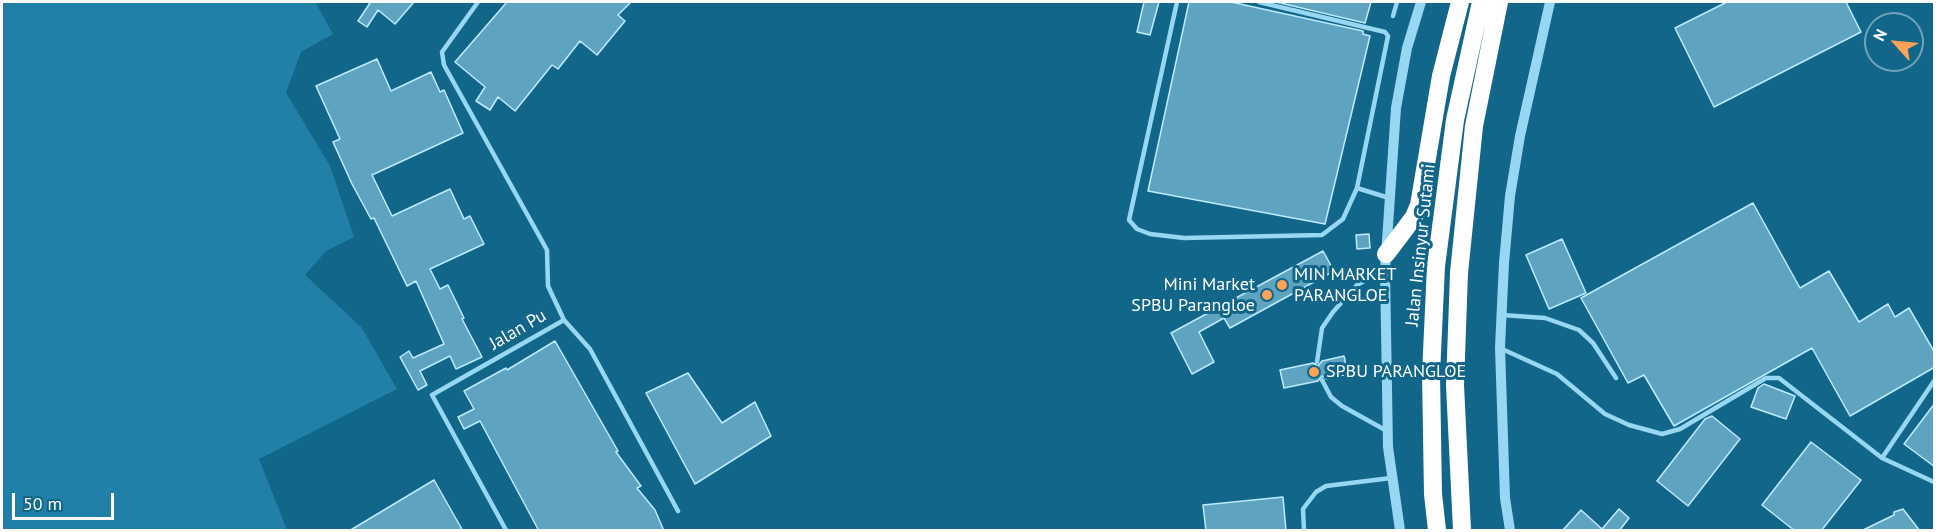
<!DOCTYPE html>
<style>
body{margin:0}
#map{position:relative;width:1936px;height:532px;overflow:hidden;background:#12668a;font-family:"PT Sans",sans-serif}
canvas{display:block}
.frame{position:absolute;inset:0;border:3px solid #fff;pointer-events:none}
.north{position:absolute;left:1864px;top:12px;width:60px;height:60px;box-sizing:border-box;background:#12668a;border:2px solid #71a3b9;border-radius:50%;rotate:297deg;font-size:16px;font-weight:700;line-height:24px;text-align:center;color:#fff}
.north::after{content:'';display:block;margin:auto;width:21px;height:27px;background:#ffa257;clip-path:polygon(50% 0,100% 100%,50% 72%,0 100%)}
.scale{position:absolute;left:12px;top:493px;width:102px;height:27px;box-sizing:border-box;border:3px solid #fff;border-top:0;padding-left:8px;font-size:18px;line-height:21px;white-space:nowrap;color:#fff;-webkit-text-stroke:4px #12668a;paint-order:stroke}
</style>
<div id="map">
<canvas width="1936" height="532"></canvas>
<div class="frame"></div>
<div class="north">N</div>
<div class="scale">50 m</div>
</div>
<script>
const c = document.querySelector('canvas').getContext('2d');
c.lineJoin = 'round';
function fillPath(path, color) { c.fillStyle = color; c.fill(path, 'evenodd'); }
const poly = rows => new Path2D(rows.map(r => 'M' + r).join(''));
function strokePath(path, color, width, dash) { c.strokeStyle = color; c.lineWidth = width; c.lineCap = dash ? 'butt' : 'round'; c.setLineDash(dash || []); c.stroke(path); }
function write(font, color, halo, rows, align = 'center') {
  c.font = font + ' "PT Sans",sans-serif'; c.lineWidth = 6; c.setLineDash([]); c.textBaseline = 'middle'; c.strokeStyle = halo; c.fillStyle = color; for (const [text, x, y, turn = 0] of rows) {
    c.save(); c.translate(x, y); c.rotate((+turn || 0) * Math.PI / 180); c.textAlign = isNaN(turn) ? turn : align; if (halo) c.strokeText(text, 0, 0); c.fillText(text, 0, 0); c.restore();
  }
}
fillPath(poly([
 [2,2,315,2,333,34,301,52,286,93,330,166,354,237,326,251,305,275,362,328,397,389,259,459,287,530,2,530]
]), '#2080a8');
const building = poly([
 [368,2,414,2,395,24,378,10,367,27,358,21,370,3,368,2],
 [507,2,631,2,618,15,625,21,597,55,580,41,558,69,552,65,515,111,498,97,490,110,476,101,485,87,455,62,507,2],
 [1144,2,1159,2,1150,35,1137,32,1144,2],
 [1189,2,1231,2,1363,31,1363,34,1370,36,1325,224,1148,191,1189,2],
 [1276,2,1371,2,1365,23,1276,2],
 [1727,2,1846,2,1861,32,1714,107,1675,28,1727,2],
 [377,59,391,91,431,72,440,92,444,90,463,133,372,175,392,216,450,189,464,219,470,216,484,244,430,269,440,289,448,285,464,318,462,319,482,357,456,369,450,356,420,371,427,385,418,390,400,357,409,351,413,358,444,344,416,281,407,286,374,218,371,219,352,184,333,142,340,139,316,86,377,59],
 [1753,203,1800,288,1829,271,1859,322,1888,304,1895,317,1909,308,1935,353,1935,367,1850,416,1812,348,1674,426,1644,375,1628,383,1581,298,1753,203],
 [1369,234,1370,248,1357,249,1356,235,1369,234],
 [1562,239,1586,293,1549,309,1526,255,1562,239],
 [1323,251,1334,271,1230,328,1224,318,1199,332,1214,362,1192,374,1171,333,1323,251],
 [555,341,618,451,616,452,641,486,637,488,655,510,664,531,539,531,480,421,464,429,458,417,474,409,464,391,506,368,507,370,555,341],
 [1344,356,1348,374,1326,379,1322,376,1318,381,1284,388,1280,370,1313,363,1318,366,1322,361,1344,356],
 [688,373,722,423,755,402,771,436,695,484,646,393,688,373],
 [1764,384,1795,396,1786,419,1751,407,1758,388,1764,384],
 [1935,403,1935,467,1904,444,1935,403],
 [1712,416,1740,439,1688,506,1657,481,1705,419,1712,416],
 [1811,442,1861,480,1821,531,1795,531,1762,505,1811,442],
 [434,480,463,531,349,531,434,480],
 [1283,497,1286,531,1206,531,1203,505,1283,497],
 [1619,509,1629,518,1619,531,1562,531,1581,510,1602,529,1619,509],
 [1903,509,1920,531,1861,531,1894,515,1894,512,1903,509]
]);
fillPath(building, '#5ea4c1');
strokePath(building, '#beebfc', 1.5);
strokePath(poly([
 [478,2,442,52,444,65,547,250,548,286,564,320,432,395,506,530],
 [1177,2,1129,220,1137,229,1150,234,1184,238,1322,235,1343,219,1357,188,1388,36,1385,32,1259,2],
 [1393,16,1397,2],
 [1357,188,1389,198],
 [1502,315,1545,318,1579,330,1593,343,1616,378],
 [564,320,590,349,678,511],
 [1502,349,1557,374,1605,414,1629,425,1662,434,1680,429,1766,378,1779,378,1882,458,1934,482],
 [1317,362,1322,328,1333,312,1357,285,1384,270],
 [1322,380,1331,397,1342,406,1387,431],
 [1882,458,1934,381],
 [1304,530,1303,509,1316,492,1326,486,1391,478]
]), '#97d7f1', 4.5);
strokePath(poly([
 [1400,530,1388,447,1385,270,1396,108,1407,48,1421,2],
 [1510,530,1505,498,1500,347,1504,263,1510,196,1520,136,1550,2]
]), '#97d7f1', 10);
strokePath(poly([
 [1386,254,1414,217,1419,205,1441,76,1460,2],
 [1437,530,1433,494,1431,374,1436,266,1455,120,1481,2],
 [1462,530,1455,385,1459,273,1474,126,1499,2]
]), '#fff', 18);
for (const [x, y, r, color] of [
 [1282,285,6,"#ffa257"],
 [1267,295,6,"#ffa257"],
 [1314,372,6,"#ffa257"]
]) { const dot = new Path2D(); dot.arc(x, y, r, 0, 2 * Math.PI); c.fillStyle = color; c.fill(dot); strokePath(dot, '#12668a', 2); }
write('18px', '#fff', '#12668a', [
 ["Jalan Insinyur Sutami",1421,245,-84],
 ["Jalan Pu",518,330,-30]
]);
write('18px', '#fff', '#12668a', [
 ["MIN MARKET",1294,275],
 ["PARANGLOE",1294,296],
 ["Mini Market",1255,285,"right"],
 ["SPBU Parangloe",1255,306,"right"],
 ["SPBU PARANGLOE",1326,372]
], 'left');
</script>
